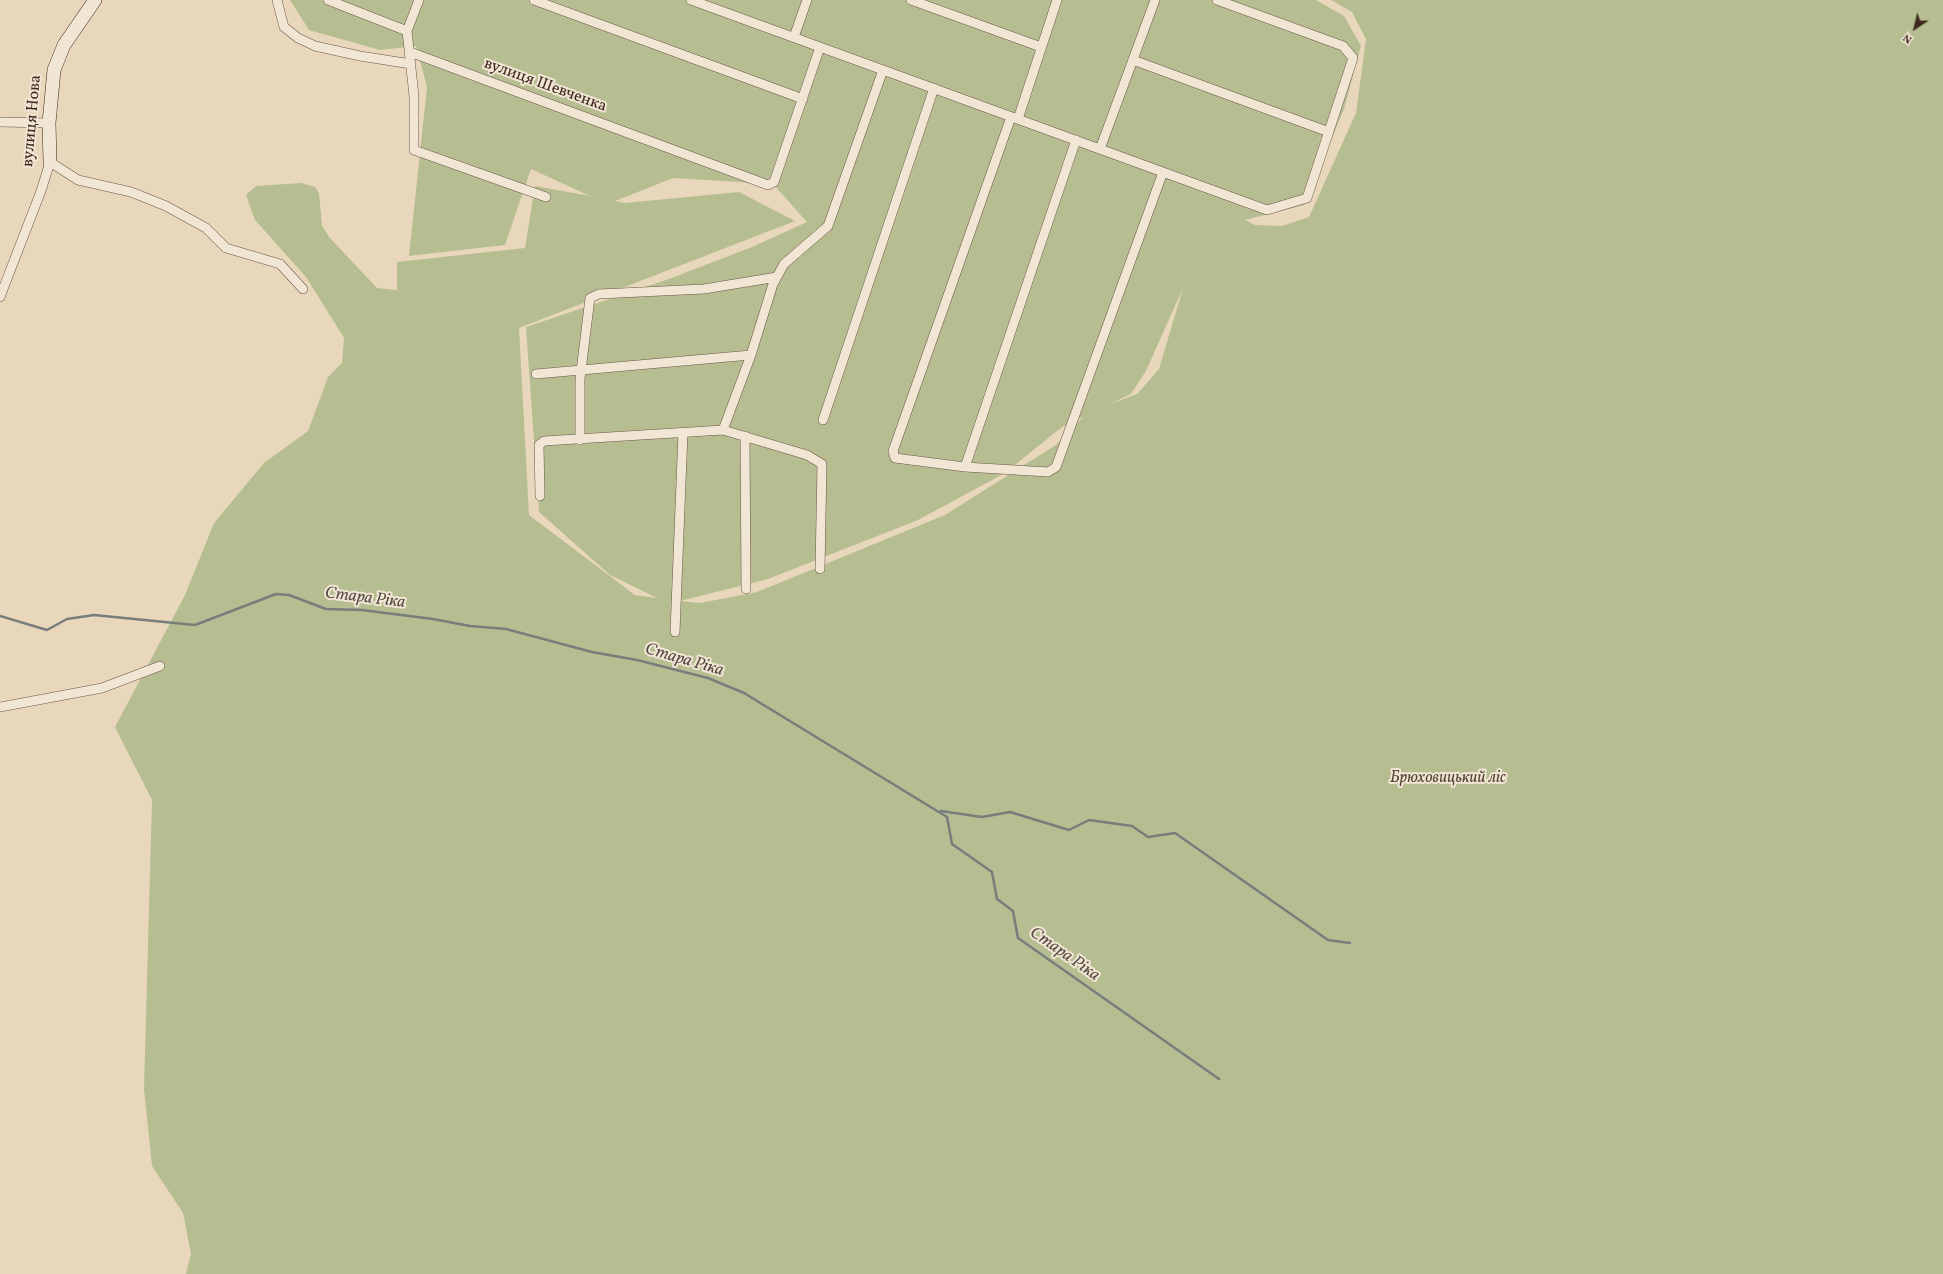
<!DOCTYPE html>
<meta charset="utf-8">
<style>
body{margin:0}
#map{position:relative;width:1943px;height:1274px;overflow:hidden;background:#e9d7bb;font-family:Vollkorn,serif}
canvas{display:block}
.north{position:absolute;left:1895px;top:8px;width:40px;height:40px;-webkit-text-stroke:3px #f1e5d3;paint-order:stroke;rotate:215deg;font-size:11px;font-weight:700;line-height:16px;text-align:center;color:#3f281f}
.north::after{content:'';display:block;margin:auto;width:14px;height:18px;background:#3f281f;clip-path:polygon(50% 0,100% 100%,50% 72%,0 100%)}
</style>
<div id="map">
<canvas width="1943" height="1274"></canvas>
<div class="north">N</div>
</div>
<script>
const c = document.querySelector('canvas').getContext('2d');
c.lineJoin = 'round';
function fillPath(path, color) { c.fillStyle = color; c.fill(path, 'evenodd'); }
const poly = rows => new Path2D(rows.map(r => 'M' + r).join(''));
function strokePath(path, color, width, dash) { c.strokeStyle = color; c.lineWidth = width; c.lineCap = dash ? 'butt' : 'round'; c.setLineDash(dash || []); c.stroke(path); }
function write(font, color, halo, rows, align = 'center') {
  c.font = font + ' Vollkorn,serif'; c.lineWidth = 4; c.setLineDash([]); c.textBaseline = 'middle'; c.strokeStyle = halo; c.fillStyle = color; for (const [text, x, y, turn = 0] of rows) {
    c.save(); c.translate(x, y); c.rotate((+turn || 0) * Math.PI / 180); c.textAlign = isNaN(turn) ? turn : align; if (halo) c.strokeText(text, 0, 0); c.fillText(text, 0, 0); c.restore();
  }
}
fillPath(poly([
 [290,0,1316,0,1344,16,1361,46,1344,109,1304,205,1245,220,1255,225,1282,226,1309,217,1356,113,1366,39,1352,12,1331,0,1943,0,1943,1274,186,1274,191,1254,183,1213,152,1166,144,1089,152,800,115,727,185,595,214,523,264,463,308,431,328,377,342,363,344,338,306,277,255,220,246,195,256,186,301,183,315,187,319,193,322,226,330,238,377,288,397,290,397,262,525,248,535,186,590,196,531,169,505,245,409,256,427,87,416,46,380,50,309,30],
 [673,178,773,184,807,222,752,247,669,279,526,327,539,512,610,575,657,598,635,595,529,515,519,328,795,221,739,192,625,203,615,201],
 [1183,288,1159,369,1137,394,1110,404,1131,394,1146,371],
 [1083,417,1056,445,945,515,757,592,700,603,680,601,768,579,918,520,1005,473,1062,427]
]), '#b6be91');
strokePath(poly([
 [0,616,47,630,67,619,94,615,195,625,276,594,289,595,326,609,362,610,433,619,470,626,506,629,592,652,637,660,708,678,744,693,947,817,952,844,992,872,997,899,1013,911,1018,938,1219,1079],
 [941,811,982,817,1010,812,1069,830,1089,820,1132,826,1148,837,1175,833,1328,940,1350,943]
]), '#777e7c', 2.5);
const street = poly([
 [277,0,284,27,298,38,315,46,360,56,411,64],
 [328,0,407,31],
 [419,0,407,31,414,96,414,150,546,197],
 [534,0,803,99],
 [691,0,1267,210,1307,198,1353,58,1343,46,1217,0],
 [911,0,1041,47],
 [794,37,807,0],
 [410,52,768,185,774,182,820,47],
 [1133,60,1329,132],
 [1011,117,893,451,895,458,965,467,1048,472,1056,467,1163,172],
 [1018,119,1057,0],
 [0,122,49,123],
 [1100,149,1155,0],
 [0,297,41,191,50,162,78,180,131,192,166,206,206,228,226,248,280,264,303,289],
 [536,374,751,355,773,284,784,264,828,226,883,70],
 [823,420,934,88],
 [723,430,807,455,822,464,820,569],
 [745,436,746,589],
 [580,440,580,379,590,298,599,294,704,289,777,277],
 [965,467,1076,140],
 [540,496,539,445,544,441,723,430,751,355],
 [675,632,683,433],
 [0,707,102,688,160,666]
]);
const secondary = poly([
 [50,162,49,123,54,70,64,45,95,0]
]);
strokePath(street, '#6a5446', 10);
strokePath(secondary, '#3f281f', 14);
strokePath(street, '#f1e5d3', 9);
strokePath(secondary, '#f1e5d3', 13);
write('16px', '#3f281f', '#f1e5d3', [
 ["вулиця Шевченка",545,86,20],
 ["вулиця Нова",33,121,-85]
]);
write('italic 16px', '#574636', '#f1e5d3', [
 ["Брюховицький ліс",1448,779]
]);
write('italic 17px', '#564c46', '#f1e5d3', [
 ["Стара Ріка",365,599,7],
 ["Стара Ріка",684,661,16],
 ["Стара Ріка",1064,955,35]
]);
</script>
